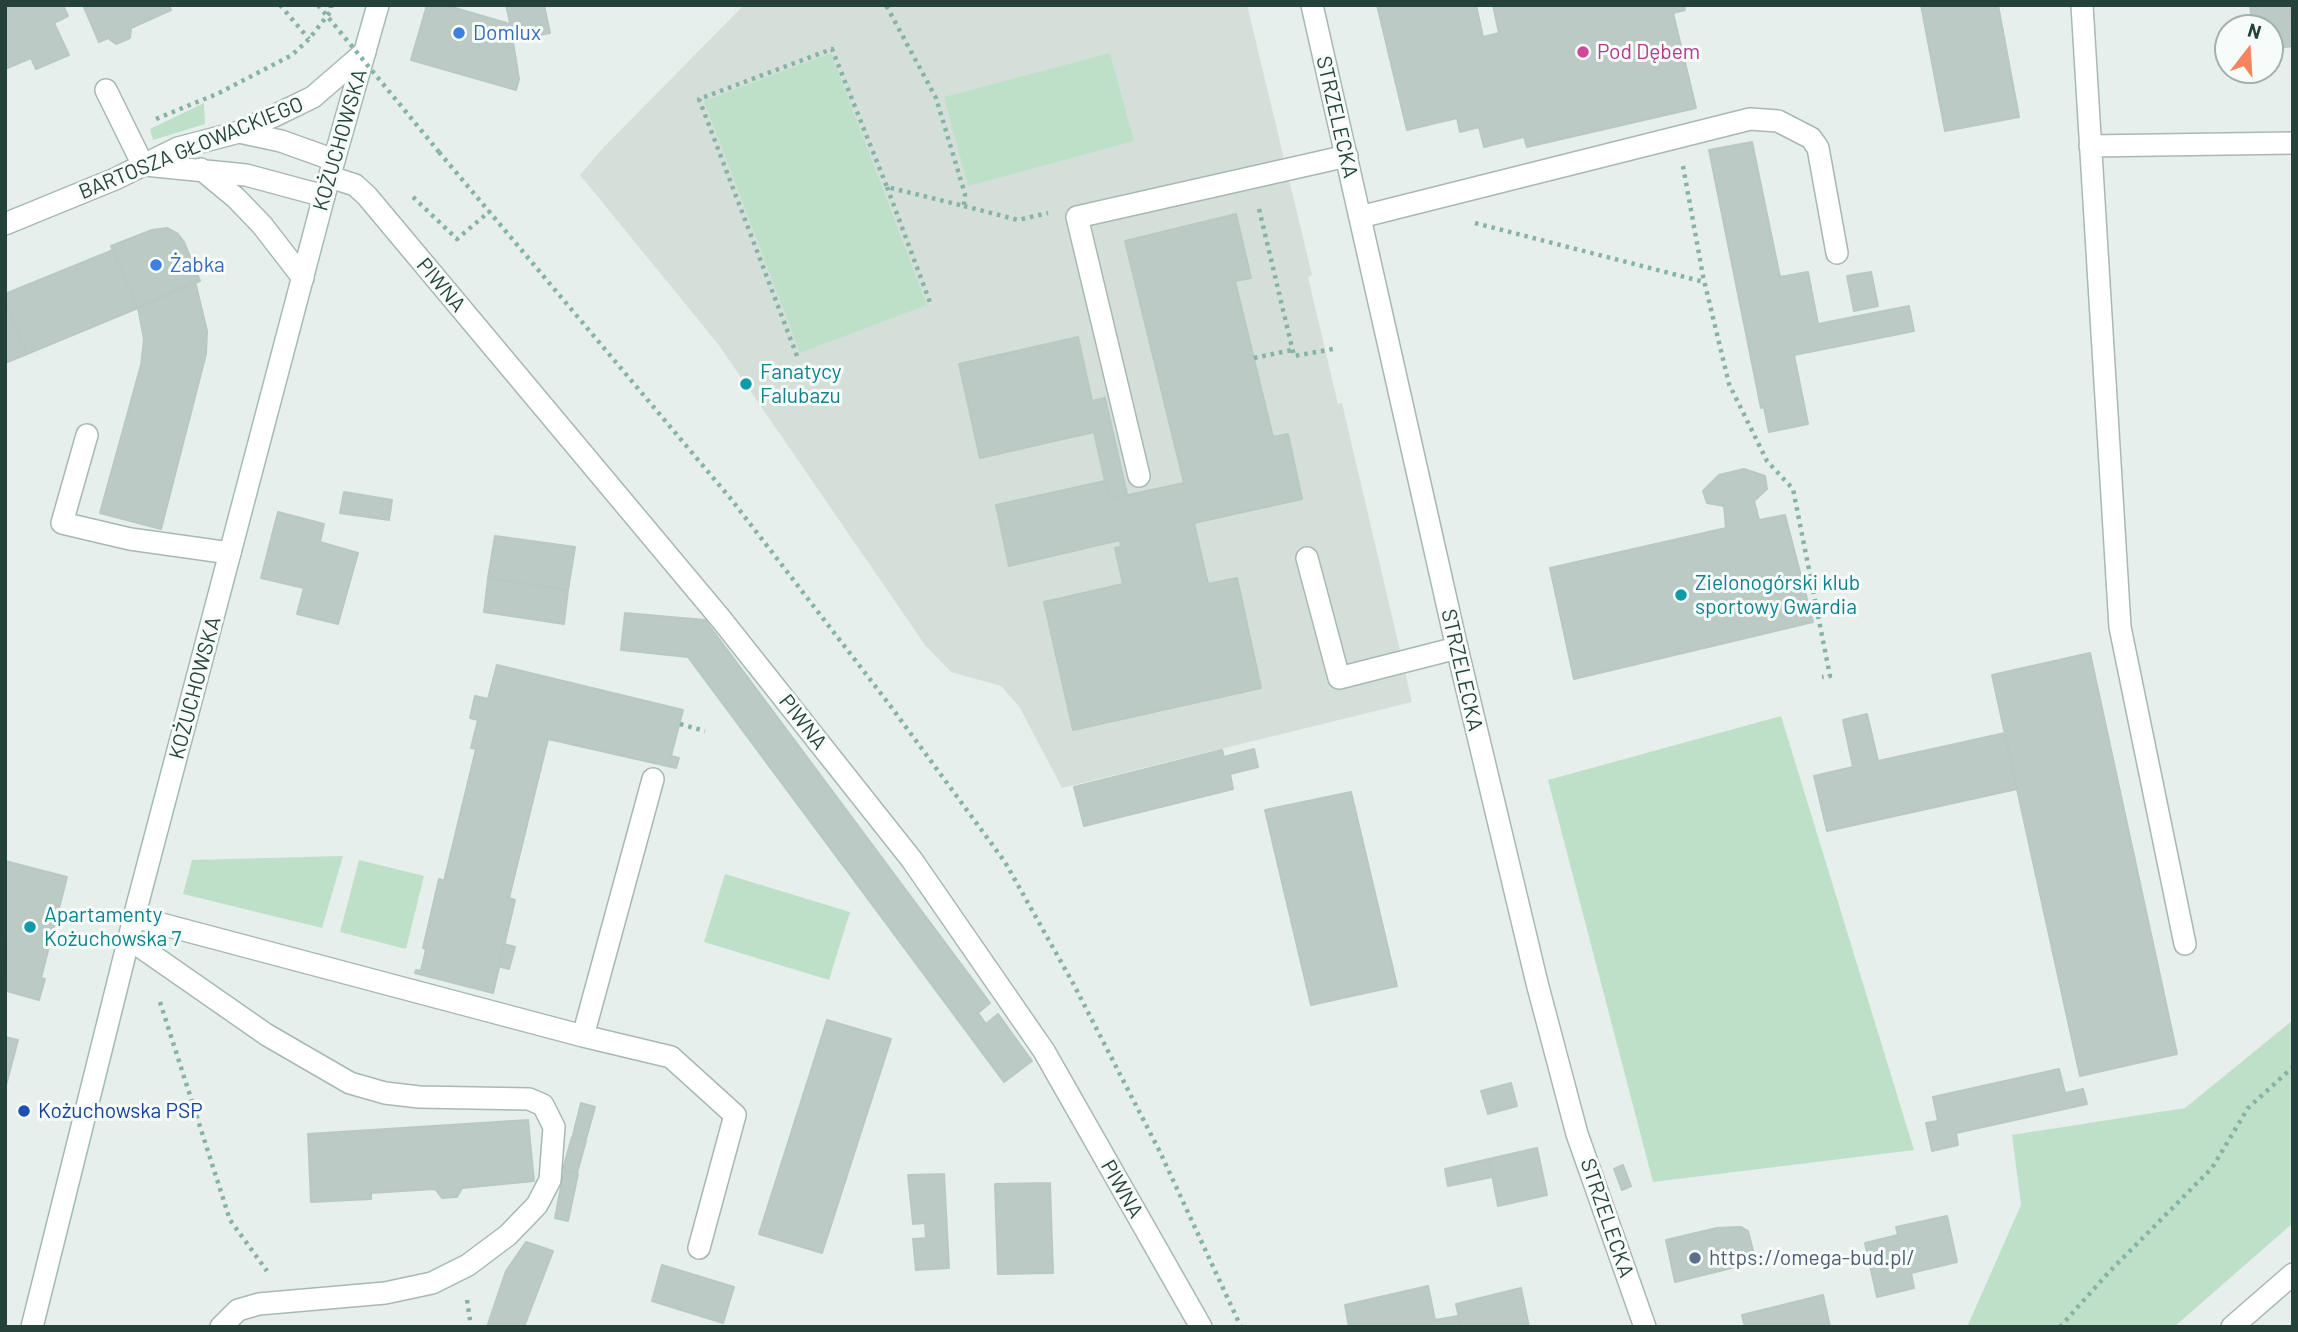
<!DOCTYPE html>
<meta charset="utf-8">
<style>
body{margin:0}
#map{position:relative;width:2298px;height:1332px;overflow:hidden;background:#e6efeb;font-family:Barlow,sans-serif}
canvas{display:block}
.frame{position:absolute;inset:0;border:7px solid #24423a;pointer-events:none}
.north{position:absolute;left:2214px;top:14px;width:70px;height:70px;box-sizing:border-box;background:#f7fbf9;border:2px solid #a3b1ad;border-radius:50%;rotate:17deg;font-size:19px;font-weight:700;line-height:28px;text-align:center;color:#24423a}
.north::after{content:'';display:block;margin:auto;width:24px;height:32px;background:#f4845f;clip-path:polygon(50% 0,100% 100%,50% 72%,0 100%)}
</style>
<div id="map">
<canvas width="2298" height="1332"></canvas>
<div class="frame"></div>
<div class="north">N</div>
</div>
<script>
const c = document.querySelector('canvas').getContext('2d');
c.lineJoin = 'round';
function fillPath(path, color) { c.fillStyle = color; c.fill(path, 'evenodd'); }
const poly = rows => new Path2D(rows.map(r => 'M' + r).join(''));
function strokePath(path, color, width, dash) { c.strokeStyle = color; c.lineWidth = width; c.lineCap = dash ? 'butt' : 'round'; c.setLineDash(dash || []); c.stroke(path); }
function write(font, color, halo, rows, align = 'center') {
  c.font = font + ' Barlow,sans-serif'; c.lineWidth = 6; c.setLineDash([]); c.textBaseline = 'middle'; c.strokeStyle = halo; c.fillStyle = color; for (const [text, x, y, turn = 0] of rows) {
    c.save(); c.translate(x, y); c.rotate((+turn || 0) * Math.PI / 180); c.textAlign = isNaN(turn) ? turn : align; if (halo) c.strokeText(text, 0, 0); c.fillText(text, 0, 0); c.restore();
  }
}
fillPath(poly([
 [744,5,1247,5,1312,275,1308,277,1338,404,1342,403,1412,702,1062,788,1020,708,1001,686,951,672,925,645,718,344,580,175,603,148]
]), '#d4dfda');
fillPath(poly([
 [831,53,927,305,800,353,704,101],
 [1110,53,1134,141,968,186,944,97],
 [204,103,205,124,153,140,150,129],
 [1781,716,1914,1150,1653,1182,1548,780],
 [343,856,322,928,183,894,192,860],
 [359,860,424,876,406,949,340,932],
 [725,874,850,912,829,980,704,942],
 [2293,1020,2293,1223,2174,1327,1967,1327,2021,1205,2012,1135,2185,1108]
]), '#bfe0c8');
const building = poly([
 [5,5,63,5,68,16,54,23,69,55,36,69,31,58,5,69,5,5],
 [83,5,169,5,171,10,131,28,130,38,116,44,108,38,99,42,83,5],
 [427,5,445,5,510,24,519,79,516,90,411,60,427,5],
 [506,5,544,5,550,33,514,40,506,5],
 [1377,5,1476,5,1483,37,1499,33,1493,5,1684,5,1685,10,1673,13,1696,108,1527,147,1524,137,1484,147,1479,127,1460,132,1457,118,1407,130,1377,5],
 [1921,5,1998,5,2019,117,1945,131,1921,5],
 [2250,5,2290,5,2293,46,2270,49,2270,28,2253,28,2250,5],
 [1752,142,1780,277,1808,272,1818,324,1909,306,1914,331,1794,355,1808,424,1769,432,1764,407,1761,408,1709,150,1752,142],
 [1236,214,1251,278,1235,281,1273,437,1288,434,1302,499,1194,523,1208,584,1237,578,1261,688,1073,730,1044,602,1123,584,1115,548,1121,547,1120,540,1009,566,996,505,1105,481,1109,499,1184,483,1125,241,1236,214],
 [167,228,178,234,184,242,200,281,138,308,111,246,152,230,167,228],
 [113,250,138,308,27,354,5,302,5,294,113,250],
 [1871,272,1878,306,1854,311,1847,276,1871,272],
 [195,281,207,331,206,354,161,529,100,513,141,365,144,339,138,308,195,281],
 [5,302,27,354,5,363,5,302],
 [1078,337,1092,401,1105,398,1127,494,1109,499,1094,432,980,458,959,364,1078,337],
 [1744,469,1765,476,1767,489,1754,501,1759,520,1785,515,1813,622,1574,679,1550,568,1726,528,1724,506,1707,503,1703,491,1719,475,1744,469],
 [344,492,392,500,389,520,340,513,344,492],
 [278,512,324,524,320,542,358,553,338,624,297,614,304,588,261,578,278,512],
 [495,536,575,547,568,590,488,578,495,536],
 [488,578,568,590,564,624,484,612,488,578],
 [625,613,705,620,990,1003,978,1013,986,1024,998,1014,1032,1061,1004,1082,688,657,621,650,625,613],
 [2090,653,2177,1054,2080,1076,1992,675,2090,653],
 [497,665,683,710,671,756,679,758,676,768,548,739,509,898,515,900,493,993,415,973,416,970,421,971,426,949,423,948,439,879,444,881,476,749,471,748,478,720,470,718,475,696,488,699,497,665],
 [1867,714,1878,761,2005,733,2017,789,1827,831,1814,776,1853,767,1843,720,1867,714],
 [1254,749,1258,767,1230,774,1233,789,1084,826,1074,787,1222,750,1224,757,1254,749],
 [1351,792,1397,986,1311,1005,1265,810,1351,792],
 [5,861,67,877,41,978,45,979,39,1000,7,991,5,861],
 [504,944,515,947,509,969,498,966,504,944],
 [827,1020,891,1039,822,1253,759,1234,827,1020],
 [5,1037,18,1040,5,1089,5,1037],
 [2059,1069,2065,1093,2083,1089,2087,1104,1956,1133,1958,1145,1932,1151,1926,1123,1938,1121,1933,1097,2059,1069],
 [1511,1083,1517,1106,1488,1114,1481,1091,1511,1083],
 [581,1103,595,1107,586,1139,573,1135,581,1103],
 [528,1120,534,1181,462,1188,457,1197,442,1198,435,1189,371,1193,371,1199,311,1202,308,1134,528,1120],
 [572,1137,586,1141,577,1173,563,1169,572,1137],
 [1537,1148,1547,1195,1498,1206,1489,1159,1537,1148],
 [1489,1159,1492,1177,1448,1186,1445,1169,1489,1159],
 [1623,1165,1631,1186,1622,1190,1614,1169,1623,1165],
 [564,1171,578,1174,568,1221,555,1218,564,1171],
 [944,1174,949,1268,916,1270,913,1239,926,1238,925,1223,913,1224,908,1175,944,1174],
 [1050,1183,1053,1273,998,1274,995,1184,1050,1183],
 [1947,1216,1957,1262,1911,1273,1914,1288,1877,1297,1865,1243,1898,1235,1896,1227,1947,1216],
 [1741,1227,1748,1231,1756,1262,1675,1282,1666,1240,1717,1228,1741,1227],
 [526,1242,553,1251,524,1327,487,1327,506,1271,526,1242],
 [662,1265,734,1287,723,1323,652,1301,662,1265],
 [1428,1286,1435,1320,1458,1316,1461,1327,1349,1327,1345,1305,1428,1286],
 [1521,1288,1529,1327,1461,1327,1456,1304,1521,1288],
 [1823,1295,1830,1327,1745,1327,1742,1315,1823,1295]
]);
fillPath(building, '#bbcac4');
strokePath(building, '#b8c9c2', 2);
const service = poly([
 [2082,5,2120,627,2185,944],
 [106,90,143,165],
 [2090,146,2293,143],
 [1360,217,1750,119,1778,121,1811,138,1818,148,1837,253],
 [87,435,62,523,130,539,230,553],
 [1139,476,1077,217,1347,156],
 [1307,558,1339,678,1457,648],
 [135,917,583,1036,653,779],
 [129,939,267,1035,350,1083,385,1093,419,1097,529,1099,543,1105,554,1127,550,1180,537,1205,508,1235,468,1265,432,1283,385,1293,259,1304,238,1310,221,1327],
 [583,1036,671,1057,735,1115,699,1248]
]);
const minor = poly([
 [239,132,281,141,334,160],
 [145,165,246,175,324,196],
 [201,169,236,198,262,225,303,278],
 [330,177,355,185,367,196,721,619,912,860,1044,1051,1201,1327],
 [5,224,115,179,178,148,239,132,276,115,313,97,365,52]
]);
const tertiary = poly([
 [1312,5,1457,648,1537,983,1577,1134,1645,1327],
 [2232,1327,2293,1274]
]);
const secondary = poly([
 [32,1327,138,902,324,196,378,5]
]);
strokePath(service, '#a8b8b2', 24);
strokePath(minor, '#a8b8b2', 24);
strokePath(tertiary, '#a8b8b2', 24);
strokePath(secondary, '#a4bbb3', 24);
strokePath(poly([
 [280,5,309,39],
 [156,119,219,93,292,55,309,39,331,11,331,5],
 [439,152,731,499,889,704,1005,862,1074,985,1160,1152,1241,1327],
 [1683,166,1703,276,1729,384,1767,461,1793,489,1830,676,1822,677],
 [887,187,931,305],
 [413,197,457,239,490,211],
 [964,206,1018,220,1048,213],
 [1259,209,1294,356,1333,349],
 [1475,223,1704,282],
 [797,356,699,99,832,49,887,187,964,206,965,194,936,98,886,5],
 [1254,358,1292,350],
 [680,724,705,731],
 [160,1002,230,1220,267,1271],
 [467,1300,471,1327],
 [2060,1327,2109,1272,2212,1168,2248,1108,2293,1067]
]), '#86b3a5', 4.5, [3.5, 5]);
strokePath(service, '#fff', 21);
strokePath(minor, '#fff', 21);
strokePath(tertiary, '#fff', 21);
strokePath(secondary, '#fff', 21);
strokePath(poly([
 [318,5,439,152]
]), '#86b3a5', 4.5, [3.5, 5]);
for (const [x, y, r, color] of [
 [459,33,7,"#3f7fe0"],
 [1583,52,7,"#d1479c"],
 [156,265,7,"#3f7fe0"],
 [746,384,7,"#0f9aa8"],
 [1681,595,7,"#0f9aa8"],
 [30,927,7,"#0f9aa8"],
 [24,1111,7,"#1a4fb4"],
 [1695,1258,7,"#5c6f8a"]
]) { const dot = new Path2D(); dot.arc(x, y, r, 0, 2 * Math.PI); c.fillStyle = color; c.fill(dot); strokePath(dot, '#f7fbf9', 2.5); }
write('21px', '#366cbe', '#f7fbf9', [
 ["Domlux",473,33],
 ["Żabka",170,265]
], 'left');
write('21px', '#b23c85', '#f7fbf9', [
 ["Pod Dębem",1597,52]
], 'left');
write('21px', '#24423a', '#f7fbf9', [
 ["STRZELECKA",1337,117,77],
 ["KOŻUCHOWSKA",340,140,-74],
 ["BARTOSZA GŁOWACKIEGO",191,148,-22],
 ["PIWNA",441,285,50],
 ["STRZELECKA",1462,670,77],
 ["KOŻUCHOWSKA",195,688,-75],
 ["PIWNA",803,722,52],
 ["PIWNA",1122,1189,60],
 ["STRZELECKA",1607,1218,71]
]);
write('21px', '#0d838f', '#f7fbf9', [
 ["Fanatycy",760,372],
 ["Falubazu",760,396],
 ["Zielonogórski klub",1695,583],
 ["sportowy Gwardia",1695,607],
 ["Apartamenty",44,915],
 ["Kożuchowska 7",44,939]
], 'left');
write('21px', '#164399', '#f7fbf9', [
 ["Kożuchowska PSP",38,1111]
], 'left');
write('21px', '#4e5e75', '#f7fbf9', [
 ["https://omega-bud.pl/",1709,1258]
], 'left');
</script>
